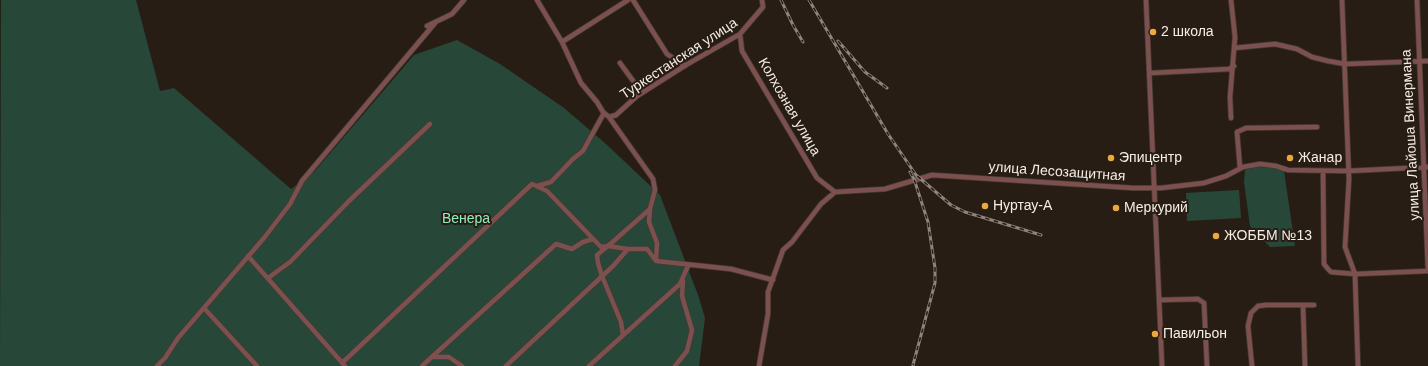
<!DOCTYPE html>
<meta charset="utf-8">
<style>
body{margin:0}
canvas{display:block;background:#271d14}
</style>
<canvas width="1428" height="366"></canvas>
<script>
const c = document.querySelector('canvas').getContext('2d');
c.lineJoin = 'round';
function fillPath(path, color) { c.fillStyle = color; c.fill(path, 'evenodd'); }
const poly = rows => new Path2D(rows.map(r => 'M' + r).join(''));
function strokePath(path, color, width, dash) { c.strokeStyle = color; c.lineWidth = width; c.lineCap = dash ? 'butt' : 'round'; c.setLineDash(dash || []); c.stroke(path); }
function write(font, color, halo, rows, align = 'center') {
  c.font = font + ' Helvetica,sans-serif'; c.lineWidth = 4; c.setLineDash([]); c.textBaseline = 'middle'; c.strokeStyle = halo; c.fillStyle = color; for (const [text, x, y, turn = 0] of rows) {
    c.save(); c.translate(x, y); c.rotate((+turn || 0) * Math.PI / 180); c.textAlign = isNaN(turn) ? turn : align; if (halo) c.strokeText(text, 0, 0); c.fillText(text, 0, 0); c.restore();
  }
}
fillPath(poly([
 [1,0,136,0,160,91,174,88,291,189,314,172,414,55,457,40,500,64,564,108,606,144,660,195,698,295,705,318,699,366,0,366],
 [1256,167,1274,168,1284,171,1295,246,1270,247,1250,226,1244,182,1245,170],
 [1239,190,1241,218,1187,221,1186,193]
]), '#274838');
const minor = poly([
 [537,0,562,42,581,83,597,102,603,112,609,117,616,115,637,96,686,65,740,34,763,7,762,0],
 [633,0,667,54,685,66],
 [1146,0,1162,366],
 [1342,0,1349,179,1345,247,1355,274,1358,366],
 [1417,0,1428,270],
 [427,26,452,14,464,0],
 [740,34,742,51,817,178,835,192,885,189,932,175,1133,188,1161,188,1204,183,1226,176,1243,167,1260,164,1276,166,1288,170,1348,171,1428,167],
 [562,42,628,0],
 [1234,48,1275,44,1297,49,1312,57,1328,61,1345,64,1428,61],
 [620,63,642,93],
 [1151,73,1229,69,1234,66],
 [609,117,653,179,655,190,650,209,649,222,657,243,656,261],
 [1231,118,1230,97,1235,37,1231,0],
 [1240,168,1237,132,1246,128,1317,127],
 [1323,171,1324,264,1328,269,1331,272,1355,274,1428,271],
 [537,186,551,182,573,159,583,151,604,113],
 [248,256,345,366],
 [268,278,290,262,349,201,430,124],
 [1160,300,1198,299,1204,303,1207,366],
 [1303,305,1305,366],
 [204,308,257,366],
 [623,335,621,322,602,276,598,263,597,255,608,246,628,249],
 [432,357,449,357,462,366],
 [342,363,532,184,547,191,601,247,608,246,650,209],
 [157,366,165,358,178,338,264,238,290,204,302,181,435,23],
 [422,366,556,244,572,249,583,242,593,239],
 [506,366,613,266,628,249,647,249,656,261,731,269,773,280],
 [589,366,680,284,688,266],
 [675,366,687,351,692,330,682,296,683,281],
 [759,366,768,314,768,292,783,250,792,242,821,204,835,192],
 [1252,366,1248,326,1251,313,1258,306,1266,305,1314,305]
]);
strokePath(minor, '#443a32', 6);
strokePath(minor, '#7c504f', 4.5);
const rail = poly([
 [781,0,793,25,803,42],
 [809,0,888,134,916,175,951,205,965,212,1041,235],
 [838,41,865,72,887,88],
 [910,172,914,179,928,222,935,268,935,283,913,365]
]);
strokePath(rail, '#8d847c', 3);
strokePath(rail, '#271d14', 1.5, [4.5]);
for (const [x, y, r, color] of [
 [1153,32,4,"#eda83c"],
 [1111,158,4,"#eda83c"],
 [1290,158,4,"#eda83c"],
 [985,206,4,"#eda83c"],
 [1116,208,4,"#eda83c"],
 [1216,236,4,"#eda83c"],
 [1155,334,4,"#eda83c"]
]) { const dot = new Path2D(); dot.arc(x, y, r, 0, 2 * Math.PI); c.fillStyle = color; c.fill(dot); strokePath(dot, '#271d14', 1.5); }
write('14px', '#f5eee7', '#271d14', [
 ["2 школа",1161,32],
 ["Эпицентр",1119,158],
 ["Жанар",1298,158],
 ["Нуртау-А",993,206],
 ["Меркурий",1124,208],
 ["ЖОББМ №13",1224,236],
 ["Павильон",1163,334]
], 'left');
write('14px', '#f5eee7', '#271d14', [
 ["Туркестанская улица",679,59,-33],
 ["Колхозная улица",789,107,60],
 ["улица Лайоша Винермана",1411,135,-93],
 ["улица Лесозащитная",1057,172,4]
]);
write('14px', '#96ebc0', '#271d14', [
 ["Венера",466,219]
]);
</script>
